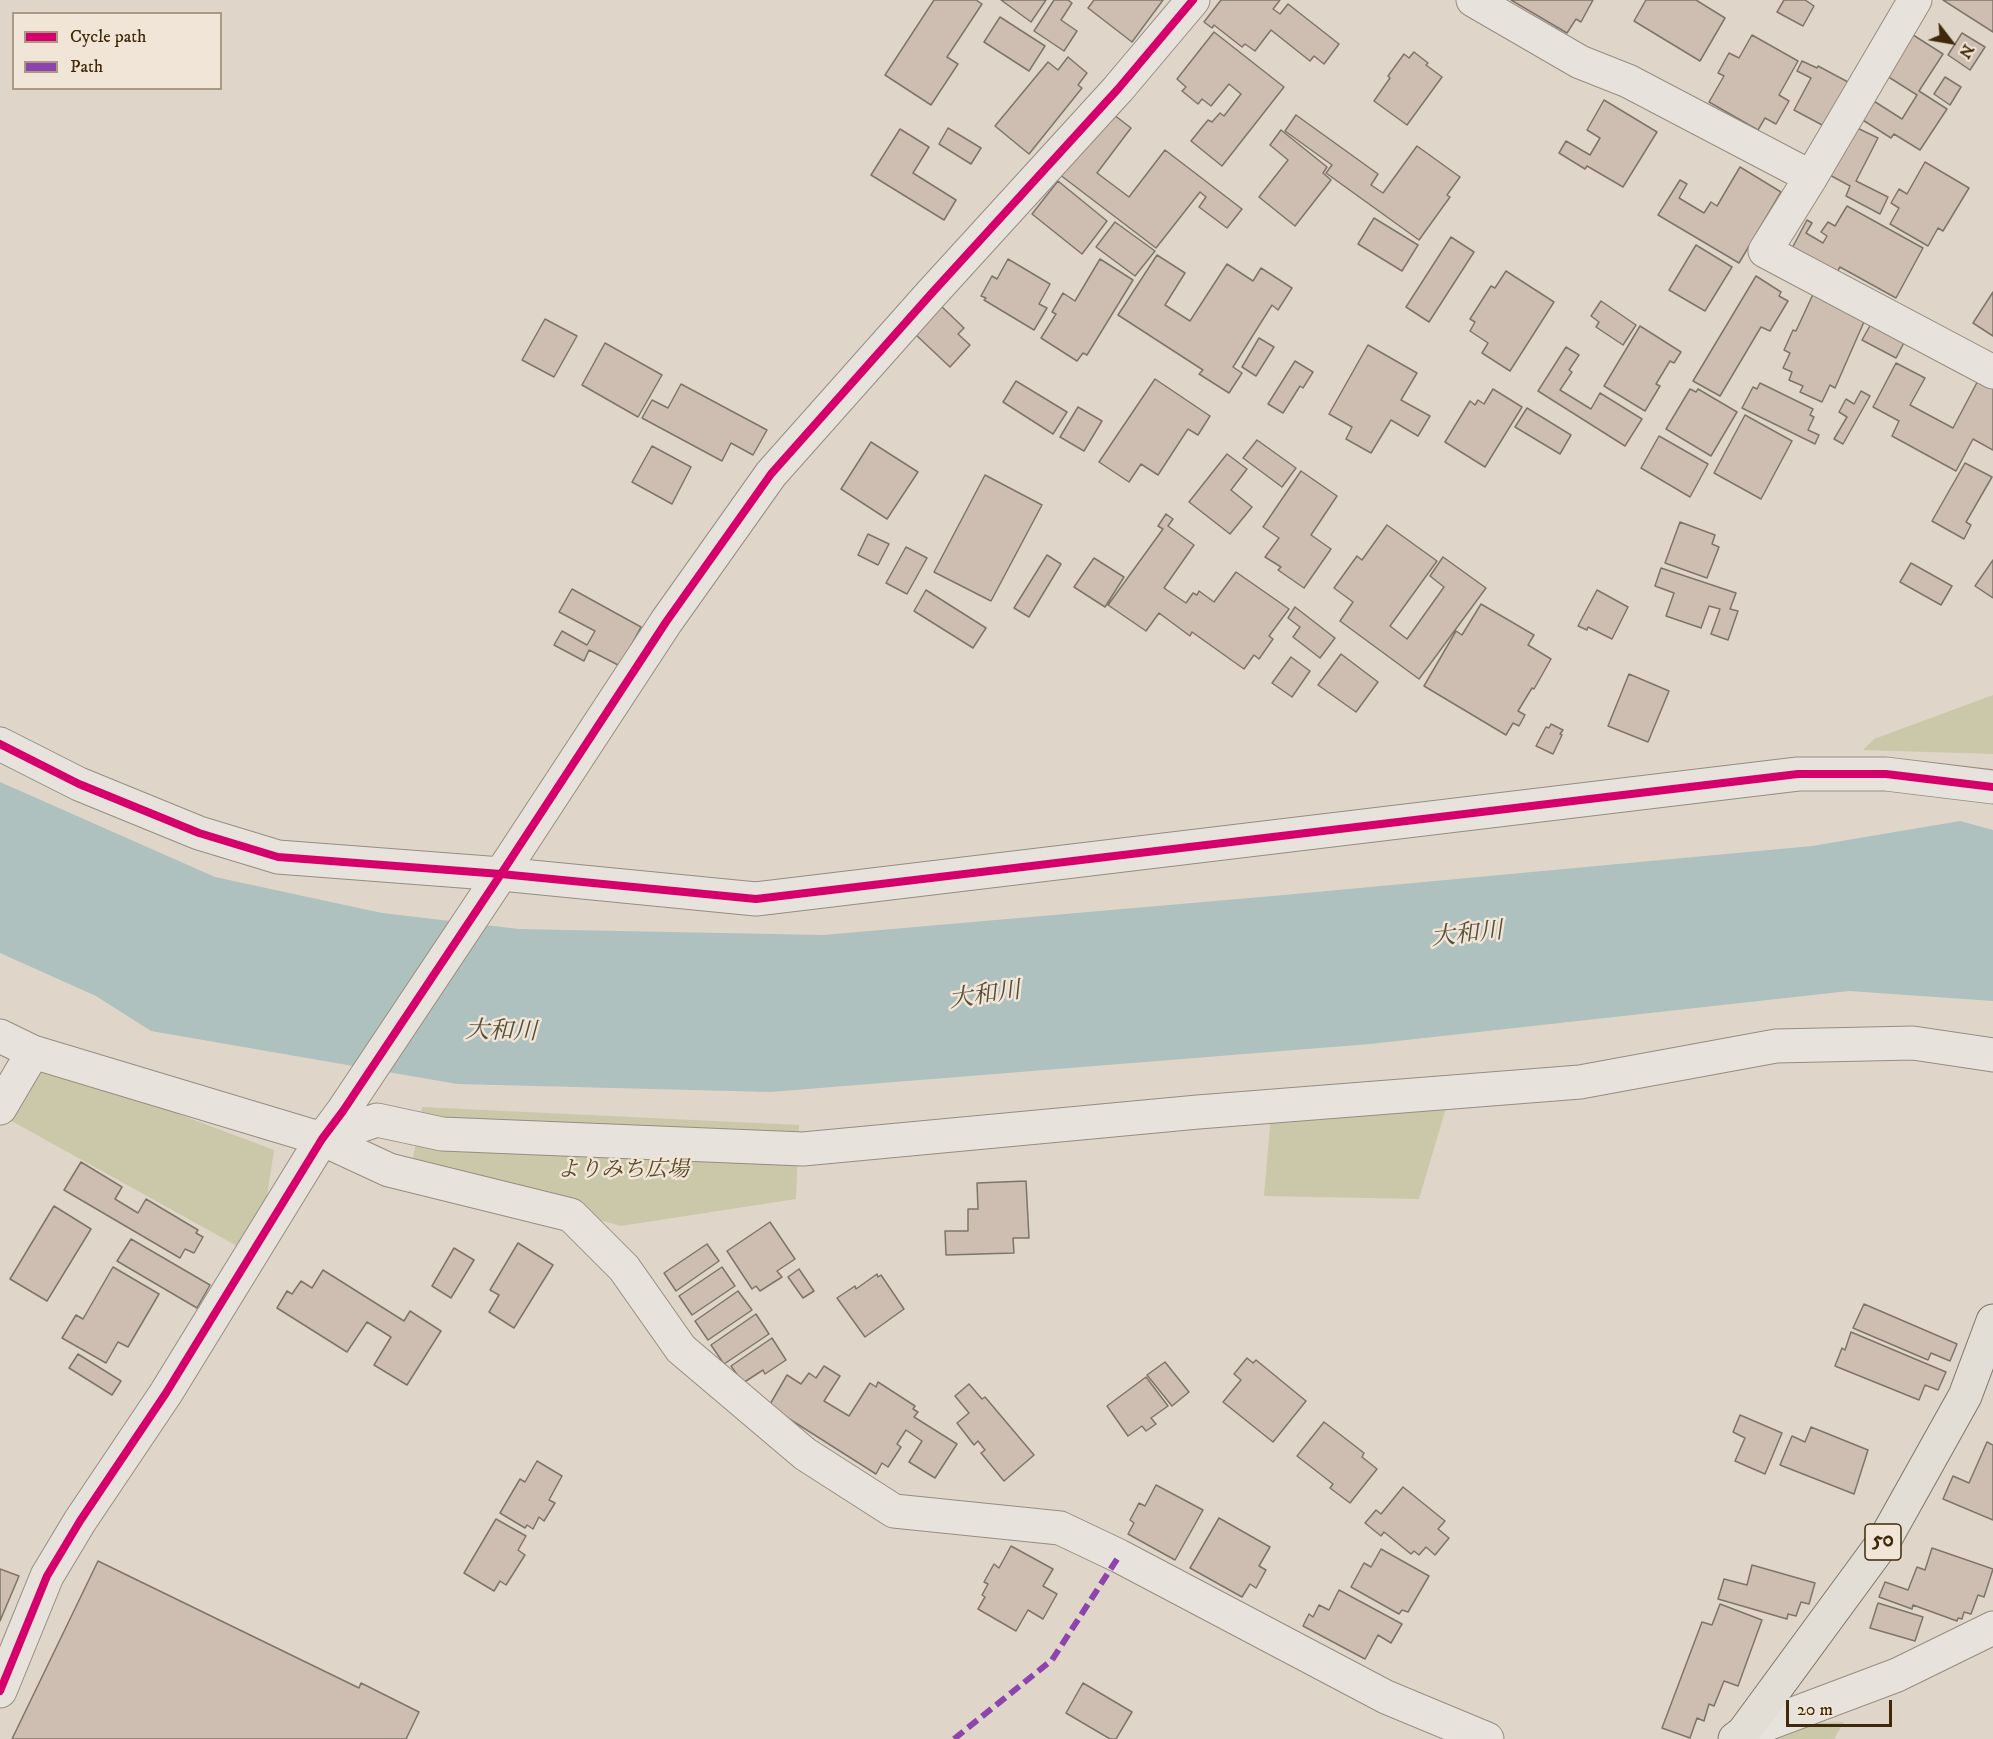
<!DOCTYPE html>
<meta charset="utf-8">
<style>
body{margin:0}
#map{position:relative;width:1993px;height:1739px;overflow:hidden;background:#dfd6c9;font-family:"IM FELL DW Pica",serif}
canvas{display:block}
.legend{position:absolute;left:12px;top:12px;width:210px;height:78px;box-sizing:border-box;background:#f0e5d6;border:2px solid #aa9a84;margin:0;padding:8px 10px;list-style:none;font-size:18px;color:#40290a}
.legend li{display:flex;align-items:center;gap:12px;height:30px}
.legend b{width:30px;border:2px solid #aa9a84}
.north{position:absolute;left:1921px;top:12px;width:60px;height:60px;-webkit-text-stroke:4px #f0e5d6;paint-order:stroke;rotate:121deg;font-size:16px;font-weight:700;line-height:24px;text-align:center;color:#40290a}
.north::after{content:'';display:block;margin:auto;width:21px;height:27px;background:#40290a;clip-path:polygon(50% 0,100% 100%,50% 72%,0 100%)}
.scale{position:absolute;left:1786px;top:1700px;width:106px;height:27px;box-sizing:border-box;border:3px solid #40290a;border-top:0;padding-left:8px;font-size:18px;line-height:21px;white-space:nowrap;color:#40290a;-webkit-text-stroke:4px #f0e5d6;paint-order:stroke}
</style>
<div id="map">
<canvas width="1993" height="1739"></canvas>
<ul class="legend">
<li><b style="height:8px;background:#d6006c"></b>Cycle path</li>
<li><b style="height:8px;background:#8e44ad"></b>Path</li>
</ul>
<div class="north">N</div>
<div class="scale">20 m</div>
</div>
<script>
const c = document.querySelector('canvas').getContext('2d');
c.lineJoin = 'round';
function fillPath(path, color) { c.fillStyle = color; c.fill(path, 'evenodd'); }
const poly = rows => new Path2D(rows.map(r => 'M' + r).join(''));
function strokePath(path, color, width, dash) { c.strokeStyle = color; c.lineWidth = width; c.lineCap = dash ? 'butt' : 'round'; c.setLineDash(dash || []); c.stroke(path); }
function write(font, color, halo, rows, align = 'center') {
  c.font = font + ' "IM FELL DW Pica","Noto Serif JP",serif'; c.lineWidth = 5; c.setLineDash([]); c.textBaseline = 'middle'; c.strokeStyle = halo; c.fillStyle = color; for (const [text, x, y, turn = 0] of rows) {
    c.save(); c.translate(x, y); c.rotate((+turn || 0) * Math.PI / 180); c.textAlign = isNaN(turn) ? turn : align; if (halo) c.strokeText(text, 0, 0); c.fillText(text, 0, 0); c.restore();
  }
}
fillPath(poly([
 [1993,695,1993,754,1863,750,1874,739],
 [35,1060,274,1150,267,1196,237,1246,8,1119],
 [1449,1098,1419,1199,1264,1196,1271,1114],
 [422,1107,799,1125,796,1199,621,1226,417,1168,413,1158],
 [1844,1722,1834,1739,1767,1739,1804,1723]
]), '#cbc8a9');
fillPath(poly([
 [0,782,215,877,382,913,519,929,823,935,1284,895,1812,846,1960,821,1993,830,1993,1001,1849,991,1370,1044,770,1092,457,1084,151,1031,96,996,0,953]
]), '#aec1be');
const building = poly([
 [934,0,976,0,982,4,947,57,958,64,931,105,885,75,934,0],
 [1001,0,1046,0,1031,22,1001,0],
 [1054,0,1068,0,1072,3,1061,20,1077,31,1064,51,1034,31,1054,0],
 [1094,0,1163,0,1132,42,1088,8,1094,0],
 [1221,0,1280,0,1273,9,1280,14,1288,4,1339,44,1324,64,1314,56,1310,61,1271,30,1255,51,1245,44,1242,47,1214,25,1212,28,1204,22,1221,0],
 [1511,0,1593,0,1581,22,1576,19,1567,33,1511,0],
 [1646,0,1696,0,1725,18,1700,61,1634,21,1646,0],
 [1784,0,1805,0,1814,6,1803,26,1777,12,1784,0],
 [1943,0,1993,0,1993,32,1943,0],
 [1000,17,1045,46,1029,71,984,42,1000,17],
 [1214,32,1284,87,1222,166,1191,141,1208,120,1212,122,1220,113,1224,116,1241,94,1229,84,1211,106,1202,99,1198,104,1182,91,1186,87,1177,79,1214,32],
 [1910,33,1943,54,1919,91,1947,109,1920,150,1894,134,1891,138,1858,117,1869,98,1902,119,1917,95,1887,76,1910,33],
 [1962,33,1985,47,1970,70,1948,55,1962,33],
 [1752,35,1798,61,1779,95,1789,101,1776,124,1765,118,1758,130,1709,102,1724,76,1718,73,1729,53,1739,58,1752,35],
 [1414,52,1428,63,1426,65,1442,77,1407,125,1374,101,1390,78,1388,76,1404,54,1409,58,1414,52],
 [1068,57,1087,73,1078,85,1082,88,1029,154,995,126,1048,62,1058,70,1068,57],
 [1802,61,1817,68,1818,66,1848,82,1824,126,1794,110,1811,78,1797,71,1802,61],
 [1945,77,1961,87,1950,105,1934,94,1945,77],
 [1604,100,1657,132,1623,187,1587,166,1585,169,1559,153,1566,141,1590,155,1600,138,1587,130,1604,100],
 [1109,111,1131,128,1097,173,1129,197,1165,150,1242,209,1227,228,1199,207,1206,197,1200,192,1156,248,1055,171,1109,111],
 [1296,115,1378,174,1371,185,1383,193,1417,146,1460,177,1447,195,1450,197,1419,240,1326,173,1332,165,1285,131,1296,115],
 [1851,125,1878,138,1856,181,1888,197,1880,214,1846,196,1850,186,1826,173,1851,125],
 [948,128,981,148,971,164,939,144,948,128],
 [900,129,929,147,913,173,956,200,944,220,871,175,900,129],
 [1281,130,1327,167,1323,173,1331,180,1295,226,1259,197,1288,160,1270,145,1281,130],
 [1925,162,1969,188,1943,231,1938,228,1928,246,1890,224,1899,208,1891,203,1899,189,1907,194,1925,162],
 [1740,167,1781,192,1739,263,1658,215,1680,180,1687,184,1679,198,1704,213,1711,202,1717,206,1740,167],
 [1058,181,1107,221,1082,254,1032,214,1058,181],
 [1847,206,1923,248,1896,298,1840,267,1834,277,1790,252,1807,220,1812,223,1806,233,1823,243,1827,236,1821,232,1828,222,1835,226,1847,206],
 [1374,218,1418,245,1402,271,1358,244,1374,218],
 [1115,222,1155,251,1135,276,1096,247,1115,222],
 [1451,237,1474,252,1429,322,1406,307,1451,237],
 [1696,245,1732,267,1705,311,1669,290,1696,245],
 [1157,255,1185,273,1165,305,1190,321,1227,264,1253,281,1261,268,1292,288,1278,310,1272,305,1233,367,1242,373,1229,393,1199,374,1203,370,1118,315,1157,255],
 [1008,259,1050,284,1039,304,1047,308,1034,330,984,300,986,298,981,296,992,276,997,279,1008,259],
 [1100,259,1133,280,1087,355,1083,353,1077,361,1041,338,1056,314,1052,312,1063,293,1075,301,1100,259],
 [1506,271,1554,302,1510,371,1482,353,1488,343,1470,331,1475,322,1470,319,1491,286,1495,288,1506,271],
 [1756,276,1781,292,1779,296,1788,301,1770,331,1761,327,1720,396,1693,381,1756,276],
 [1814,292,1867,315,1835,388,1830,385,1822,402,1800,392,1803,386,1789,380,1792,372,1783,368,1790,353,1784,350,1793,330,1796,331,1814,292],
 [1993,292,1993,336,1973,323,1993,292],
 [1601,301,1636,325,1623,345,1596,327,1599,322,1591,316,1601,301],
 [941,306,964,328,958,334,970,345,950,367,915,334,941,306],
 [1875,317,1908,335,1896,358,1862,340,1875,317],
 [545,319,577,336,554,377,522,360,545,319],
 [1640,326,1681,352,1674,363,1670,361,1656,384,1660,386,1645,411,1604,386,1640,326],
 [1259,338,1274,347,1256,376,1242,367,1259,338],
 [605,343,662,375,638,417,582,385,605,343],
 [1368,345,1417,373,1401,400,1430,416,1418,436,1391,420,1371,453,1346,439,1352,427,1329,414,1368,345],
 [1566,347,1579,355,1569,370,1572,372,1560,390,1591,409,1600,393,1642,419,1625,446,1538,391,1566,347],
 [1295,361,1313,372,1303,388,1300,386,1283,413,1268,404,1295,361],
 [1896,363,1925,378,1910,405,1953,428,1982,373,1993,379,1993,450,1973,439,1956,471,1892,436,1899,421,1873,407,1896,363],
 [1155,379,1210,416,1198,435,1188,429,1158,475,1141,464,1129,482,1099,462,1155,379],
 [1016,381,1067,412,1053,434,1003,402,1016,381],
 [1760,383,1813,409,1810,415,1814,417,1808,430,1819,435,1815,444,1742,408,1753,387,1757,389,1760,383],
 [681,384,767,430,753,455,731,443,722,461,642,418,652,400,668,408,681,384],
 [1493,389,1522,407,1485,467,1445,442,1470,401,1475,405,1478,400,1484,404,1493,389],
 [1690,389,1696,392,1698,389,1737,412,1711,456,1666,429,1690,389],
 [1861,391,1870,396,1843,444,1834,439,1847,417,1839,412,1846,399,1854,404,1861,391],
 [1078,407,1102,421,1084,451,1060,437,1078,407],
 [1527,408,1571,435,1560,454,1515,427,1527,408],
 [1745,415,1792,441,1761,499,1714,473,1745,415],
 [1659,436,1708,464,1690,497,1641,468,1659,436],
 [1257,440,1296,468,1282,487,1243,458,1257,440],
 [871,442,918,472,887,519,841,489,871,442],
 [652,446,691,467,672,504,632,482,652,446],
 [1227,454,1247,469,1231,490,1252,507,1230,534,1189,502,1227,454],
 [1965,463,1992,477,1966,522,1971,525,1964,539,1932,521,1965,463],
 [1301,471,1337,496,1311,535,1331,549,1304,588,1278,570,1281,567,1265,557,1279,538,1263,527,1301,471],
 [985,475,1042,505,991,601,934,572,985,475],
 [1166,514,1173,519,1168,526,1194,545,1164,588,1186,603,1193,593,1197,595,1199,591,1214,602,1236,572,1289,609,1269,636,1273,639,1259,659,1254,655,1244,669,1192,632,1190,636,1159,613,1146,631,1108,605,1163,529,1158,526,1166,514],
 [1680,522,1715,535,1712,544,1719,547,1707,578,1665,563,1680,522],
 [1387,525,1437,561,1390,626,1407,639,1444,587,1430,576,1443,557,1486,588,1419,679,1340,621,1353,602,1334,588,1357,556,1362,560,1387,525],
 [868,534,889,544,878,565,858,555,868,534],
 [906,547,927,558,907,594,886,583,906,547],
 [1047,555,1061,564,1029,617,1014,608,1047,555],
 [1094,558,1124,577,1105,607,1074,587,1094,558],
 [1993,560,1993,598,1975,586,1993,560],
 [1911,563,1952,586,1941,605,1900,582,1911,563],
 [1661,568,1736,593,1730,609,1738,611,1728,640,1711,634,1720,609,1709,606,1701,628,1666,616,1674,593,1655,586,1661,568],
 [572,589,641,627,620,666,589,650,584,661,554,645,562,631,587,645,595,631,559,612,572,589],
 [926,590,986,628,973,648,914,611,926,590],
 [1597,590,1628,607,1612,639,1588,627,1587,630,1578,626,1597,590],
 [1481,604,1534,635,1528,645,1551,659,1534,689,1532,688,1518,711,1525,715,1519,726,1513,723,1506,735,1424,686,1456,631,1462,635,1481,604],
 [1295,607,1335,638,1320,658,1293,637,1300,627,1288,618,1295,607],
 [1341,654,1378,682,1356,712,1318,685,1341,654],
 [1291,657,1310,671,1292,697,1272,683,1291,657],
 [1629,674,1669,691,1648,742,1608,726,1629,674],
 [1551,724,1563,730,1560,734,1562,735,1553,754,1536,746,1546,727,1549,728,1551,724],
 [81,1162,122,1187,115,1199,138,1213,146,1199,198,1230,196,1233,203,1237,194,1253,185,1249,180,1258,64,1190,81,1162],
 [1026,1181,1029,1238,1013,1238,1014,1253,946,1255,945,1231,968,1231,968,1209,978,1209,977,1183,1026,1181],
 [54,1206,91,1229,47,1301,10,1279,54,1206],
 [770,1222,795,1259,777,1271,782,1277,760,1291,756,1286,752,1289,727,1251,770,1222],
 [131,1239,210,1285,197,1308,117,1261,131,1239],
 [518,1243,553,1265,514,1328,489,1312,499,1295,490,1290,518,1243],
 [707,1244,719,1261,676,1291,664,1273,707,1244],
 [454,1248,474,1260,451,1298,432,1286,454,1248],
 [113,1267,159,1294,128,1347,118,1342,106,1363,62,1338,76,1315,83,1319,113,1267],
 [722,1267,735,1286,692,1315,679,1296,722,1267],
 [799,1269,814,1291,803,1298,788,1277,799,1269],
 [323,1270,404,1321,410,1311,441,1331,407,1385,374,1365,391,1337,367,1322,347,1352,277,1308,287,1291,292,1294,301,1281,312,1288,323,1270],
 [877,1274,878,1277,881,1275,904,1309,865,1337,837,1298,855,1286,856,1289,877,1274],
 [738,1291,752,1310,708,1340,695,1321,738,1291],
 [1864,1304,1957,1344,1950,1361,1931,1353,1928,1360,1853,1328,1864,1304],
 [756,1314,769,1334,724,1364,711,1345,756,1314],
 [1851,1332,1946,1372,1938,1390,1925,1385,1919,1400,1835,1366,1842,1348,1845,1350,1851,1332],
 [772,1338,786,1360,765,1374,763,1370,743,1383,731,1366,772,1338],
 [78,1354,121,1381,112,1395,69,1368,78,1354],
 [1247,1358,1253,1363,1256,1360,1306,1401,1273,1442,1223,1402,1241,1380,1234,1374,1247,1358],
 [1165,1362,1189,1392,1172,1406,1147,1375,1165,1362],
 [824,1366,840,1376,824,1401,849,1416,870,1383,876,1387,878,1382,915,1406,913,1409,918,1412,914,1417,957,1444,935,1478,909,1462,922,1441,906,1430,897,1444,901,1447,888,1467,882,1463,876,1474,769,1406,787,1375,801,1384,809,1373,816,1378,824,1366],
 [1146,1377,1168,1406,1151,1418,1156,1424,1146,1431,1142,1426,1128,1436,1107,1406,1146,1377],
 [969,1384,982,1399,985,1397,1034,1455,1004,1481,981,1453,985,1450,978,1441,974,1445,957,1423,969,1413,955,1396,969,1384],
 [1740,1415,1782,1433,1765,1474,1735,1461,1745,1438,1733,1432,1740,1415],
 [1324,1422,1364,1453,1362,1457,1377,1469,1350,1503,1330,1488,1333,1484,1297,1456,1324,1422],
 [1811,1427,1868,1450,1854,1494,1780,1465,1792,1436,1805,1442,1811,1427],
 [1987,1442,1993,1445,1993,1520,1943,1499,1953,1476,1969,1483,1987,1442],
 [537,1461,562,1476,549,1500,555,1503,544,1521,539,1517,533,1529,527,1525,525,1528,500,1513,520,1479,525,1482,537,1461],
 [1156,1485,1203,1510,1175,1560,1128,1534,1134,1523,1130,1520,1139,1503,1145,1506,1156,1485],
 [1403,1487,1445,1521,1438,1529,1449,1538,1435,1555,1426,1547,1419,1555,1414,1551,1411,1554,1384,1532,1381,1536,1365,1523,1376,1510,1381,1514,1403,1487],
 [1219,1518,1270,1547,1259,1566,1266,1570,1256,1588,1250,1584,1242,1597,1190,1568,1219,1518],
 [496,1519,526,1536,518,1550,525,1555,506,1585,500,1581,494,1591,464,1573,496,1519],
 [1011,1546,1053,1569,1043,1586,1057,1594,1043,1619,1028,1610,1016,1631,978,1609,985,1597,982,1595,988,1584,984,1582,994,1564,999,1568,1011,1546],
 [1932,1548,1993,1569,1984,1597,1978,1595,1971,1614,1964,1612,1962,1619,1958,1618,1957,1621,1913,1605,1912,1609,1879,1597,1885,1582,1908,1590,1917,1567,1925,1570,1932,1548],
 [1381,1549,1429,1576,1408,1612,1402,1610,1399,1614,1351,1587,1364,1563,1371,1567,1381,1549],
 [98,1561,359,1688,361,1683,419,1712,406,1739,12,1739,98,1561],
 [1752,1565,1815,1583,1809,1604,1801,1602,1796,1616,1788,1614,1787,1619,1718,1599,1724,1579,1747,1585,1752,1565],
 [0,1569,19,1576,0,1621,0,1569],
 [1339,1590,1402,1624,1391,1643,1378,1635,1365,1659,1303,1626,1309,1614,1313,1617,1319,1605,1329,1610,1339,1590],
 [1878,1603,1923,1617,1915,1641,1870,1628,1878,1603],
 [1720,1604,1762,1620,1738,1686,1724,1681,1714,1706,1709,1704,1704,1721,1697,1718,1690,1738,1662,1728,1702,1622,1712,1625,1720,1604],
 [1083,1683,1132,1712,1116,1739,1110,1739,1066,1713,1083,1683]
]);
fillPath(building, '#cebeb2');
strokePath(building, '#7e756a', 1.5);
const minor = poly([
 [1473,0,1580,62,1628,81,1811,177],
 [1915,0,1811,177,1765,251,1993,372],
 [0,744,79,784,199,833,278,857,501,874,756,899,1798,774,1886,774,1993,787],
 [0,1036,33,1052,322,1139,389,1170,571,1215,624,1268,681,1349,805,1454,894,1511,1060,1528,1119,1556,1386,1697,1487,1739],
 [0,1108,33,1052],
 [322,1139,377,1120,442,1134,803,1149,1198,1112,1580,1082,1776,1046,1913,1043,1993,1055],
 [0,1691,47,1576,80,1521,166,1393,322,1139,343,1111,501,874,666,622,771,474,931,294,1118,89,1193,0],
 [1743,1733,1897,1675,1993,1628]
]);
const major = poly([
 [1735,1739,1743,1733,1884,1541,1965,1396,1993,1321]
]);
strokePath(minor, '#968d82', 35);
strokePath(major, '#7e756a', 35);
strokePath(minor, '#e7e2db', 33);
strokePath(major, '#e2ddd5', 33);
strokePath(poly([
 [954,1739,1052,1660,1119,1556]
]), '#8e44ad', 6, [12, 6]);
strokePath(poly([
 [0,744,79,784,199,833,278,857,501,874,756,899,1798,774,1886,774,1993,787],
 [0,1691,47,1576,80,1521,166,1393,322,1139,343,1111,501,874,666,622,771,474,931,294,1118,89,1193,0]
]), '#d6006c', 8);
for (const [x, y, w] of [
 [1883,1542,36]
]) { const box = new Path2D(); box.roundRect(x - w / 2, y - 18, w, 36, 4.5); c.fillStyle = '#f0e5d6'; c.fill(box); strokePath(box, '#40290a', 1.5); }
write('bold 21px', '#40290a', null, [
 ["50",1883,1542]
]);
write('italic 22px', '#584725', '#f0e5d6', [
 ["よりみち広場",623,1171]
]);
write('italic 24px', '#564d36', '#f0e5d6', [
 ["大和川",1467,936,-6],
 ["大和川",985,997,-8],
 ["大和川",501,1033,1]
]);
</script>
